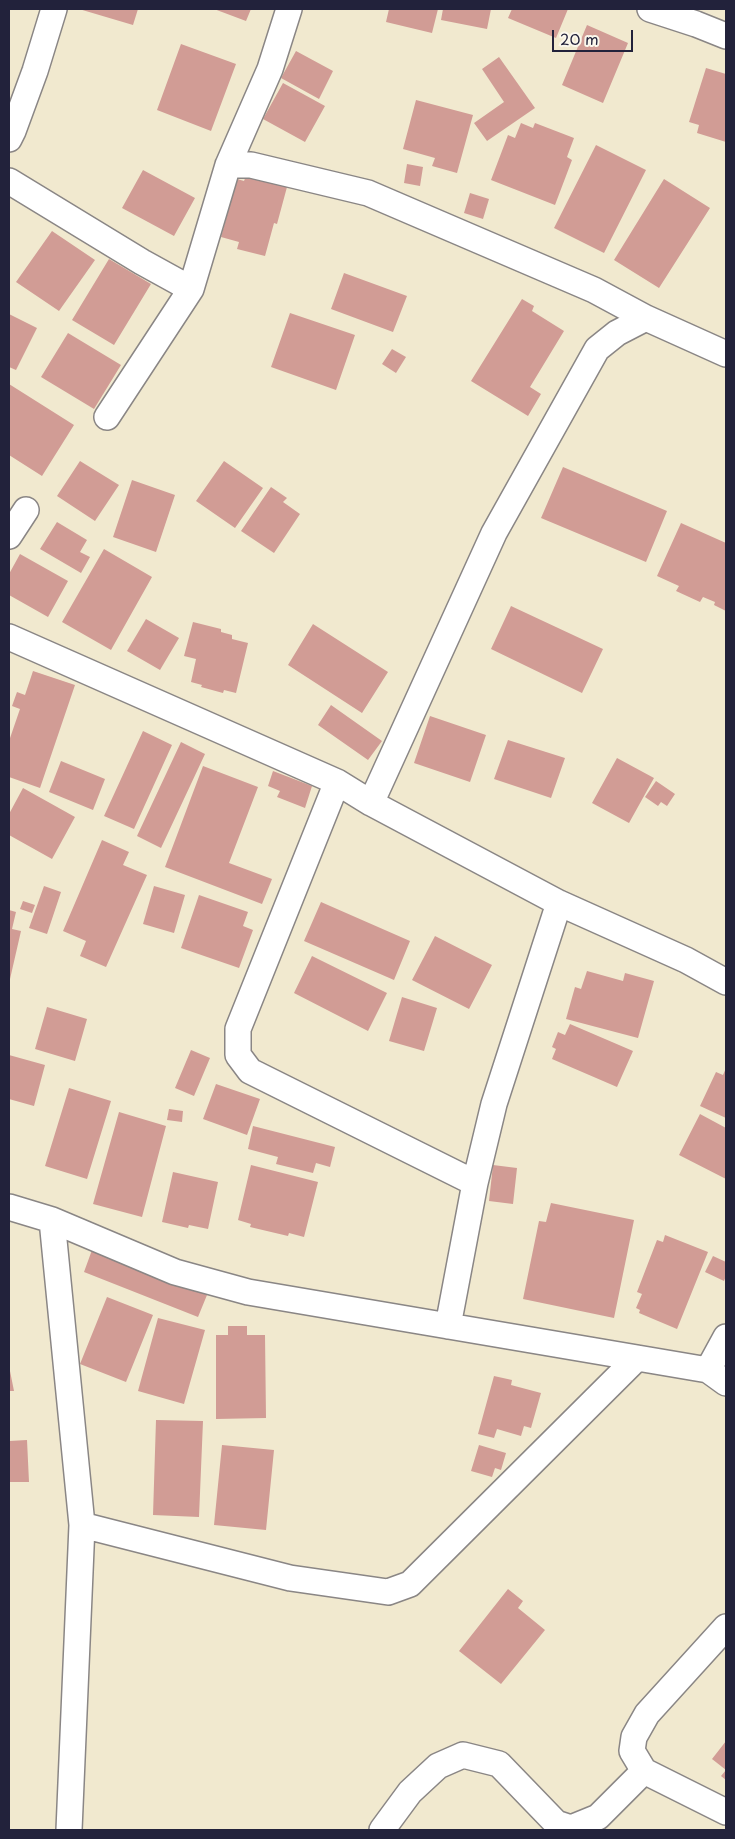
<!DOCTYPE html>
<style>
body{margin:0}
#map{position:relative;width:735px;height:1839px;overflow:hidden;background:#f1e9cf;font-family:"Playpen Sans",sans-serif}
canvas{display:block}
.frame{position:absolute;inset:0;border:10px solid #22223b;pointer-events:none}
.scale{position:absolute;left:552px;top:30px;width:81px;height:22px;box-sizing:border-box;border:2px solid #22223b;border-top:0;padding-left:6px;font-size:15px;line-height:18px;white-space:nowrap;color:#22223b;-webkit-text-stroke:4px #fbf7ec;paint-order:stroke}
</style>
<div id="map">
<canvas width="735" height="1839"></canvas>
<div class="frame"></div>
<div class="scale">20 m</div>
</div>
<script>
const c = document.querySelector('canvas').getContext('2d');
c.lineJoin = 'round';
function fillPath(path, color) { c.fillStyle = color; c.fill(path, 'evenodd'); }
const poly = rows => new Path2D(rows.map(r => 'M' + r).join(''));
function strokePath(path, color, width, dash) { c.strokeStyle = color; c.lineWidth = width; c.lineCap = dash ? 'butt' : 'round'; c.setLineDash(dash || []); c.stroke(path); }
fillPath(poly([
 [79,9,138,9,133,25],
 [214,9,251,9,246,21],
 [389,9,438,9,432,33,386,22],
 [443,9,491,9,487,29,441,20],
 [512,9,568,9,556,38,508,18],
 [587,25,628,43,603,103,562,85],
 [181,44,236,64,211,131,157,110],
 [296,51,333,71,319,99,281,78],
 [499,57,535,108,487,141,474,123,504,102,482,69],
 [706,68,726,74,726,142,697,133,699,125,689,122],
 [283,83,325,106,305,142,263,119],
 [416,100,473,115,457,173,432,166,435,158,403,149],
 [521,123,533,128,535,123,574,138,567,157,572,160,555,205,491,180,508,135,515,138],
 [596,145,646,170,604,253,554,228],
 [407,164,423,167,420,186,404,183],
 [143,170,195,198,174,236,122,208],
 [246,176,287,187,277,224,274,223,265,256,237,249,239,242,221,237,237,179,244,181],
 [664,179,710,208,659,288,614,260],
 [470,193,489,199,483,219,464,213],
 [52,231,95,260,59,311,16,282],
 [109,259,151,284,114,345,72,320],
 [344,273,407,296,393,332,331,309],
 [522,299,534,306,532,311,564,331,530,387,541,394,528,416,471,381],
 [290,313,355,335,336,390,271,367],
 [9,314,37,328,16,370,9,367],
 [68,333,121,365,94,409,41,377],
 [392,349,406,357,396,373,382,364],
 [9,384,74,425,42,476,9,455],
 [80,461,119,485,95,521,57,496],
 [224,461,263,488,235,528,196,501],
 [563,467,667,511,646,562,541,518],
 [132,480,175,495,156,552,113,537],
 [271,487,287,498,283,502,300,514,274,553,241,531],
 [57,522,87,540,80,552,90,557,81,573,40,549],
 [681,523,726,543,726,611,714,605,715,602,703,597,700,602,676,591,679,586,657,576],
 [104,549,152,577,111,650,62,622],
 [20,554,68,581,48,617,9,595,9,574],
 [511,606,603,649,582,693,491,649],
 [146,619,179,638,160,670,127,651],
 [193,622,221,629,221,632,232,635,232,639,248,643,236,693,224,690,223,693,201,687,202,685,191,682,196,659,184,656],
 [313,624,388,672,362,713,288,665],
 [33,671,75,685,40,788,9,777,9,741,20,709,12,706,17,692,25,695],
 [331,705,382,741,368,760,318,725],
 [430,716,486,735,470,782,414,763],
 [143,731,172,745,134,829,104,816],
 [508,740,565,758,551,798,494,779],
 [181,742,205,754,161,848,137,836],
 [617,758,654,778,629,823,592,803],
 [61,761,105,779,93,810,49,792],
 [203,766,258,787,229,863,272,879,262,904,165,867],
 [273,771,312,786,305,808,277,797,280,791,268,786],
 [656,781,675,794,667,806,661,802,658,806,645,797],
 [23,788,75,817,52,859,9,835,9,814],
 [102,840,129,852,123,865,147,875,106,967,80,956,86,941,63,931],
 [44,886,61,892,47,934,29,928],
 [154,886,185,895,174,933,143,924],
 [199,895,248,912,243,926,253,930,239,968,181,948],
 [23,901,35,905,32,913,20,909],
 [321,902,410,941,394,980,304,941],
 [9,910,16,912,12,929,21,931,10,979],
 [435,936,492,965,469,1009,412,980],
 [312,956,387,993,368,1031,294,993],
 [587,971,623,981,625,973,654,981,638,1038,566,1019,575,987,581,989],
 [402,997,437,1008,424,1051,389,1041],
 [47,1007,87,1019,75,1061,35,1049],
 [570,1024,633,1051,617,1087,552,1059,556,1049,552,1047,558,1032,565,1035],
 [191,1050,210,1058,194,1096,175,1088],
 [9,1055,45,1065,34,1106,9,1099],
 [726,1068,726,1118,700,1106,716,1072,723,1075],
 [216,1084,260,1099,247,1135,203,1119],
 [69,1088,111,1101,87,1179,45,1166],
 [169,1109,183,1111,182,1122,167,1120],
 [119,1112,166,1126,142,1217,93,1204],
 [700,1114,726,1128,726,1179,679,1155],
 [253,1126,335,1147,330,1167,316,1163,313,1173,276,1164,278,1157,248,1149],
 [251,1165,318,1182,304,1237,289,1233,288,1236,250,1227,251,1224,238,1220],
 [493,1165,517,1168,513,1204,489,1201],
 [173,1172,218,1182,208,1229,189,1225,188,1228,162,1222],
 [551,1203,634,1220,614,1318,523,1299,539,1221,546,1222],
 [665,1235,708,1252,677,1329,639,1313,640,1310,636,1308,642,1294,637,1292,657,1240,663,1242],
 [92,1250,207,1295,198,1317,84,1272],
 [713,1256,726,1262,726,1276,724,1281,705,1272],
 [107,1297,153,1315,126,1382,80,1364],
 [158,1318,205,1330,184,1404,138,1391],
 [228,1326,247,1326,247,1335,265,1335,266,1418,216,1419,216,1335,228,1335],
 [9,1366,14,1391,9,1391],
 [494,1376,512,1380,511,1385,541,1393,531,1428,524,1426,521,1436,497,1429,494,1438,478,1434],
 [156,1420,203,1421,199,1517,153,1515],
 [27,1440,29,1482,9,1482,9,1441],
 [222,1445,274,1450,266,1530,214,1525],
 [479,1445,506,1453,501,1470,495,1468,492,1477,471,1471],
 [508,1589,523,1601,518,1608,545,1630,501,1684,459,1651],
 [726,1741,726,1780,721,1776,726,1770,712,1759]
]), '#d19c95');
const street = poly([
 [650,9,696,24,726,36],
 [9,139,13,131,35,71,54,9],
 [228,165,251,165,368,193,594,290,646,318,726,354],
 [9,181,142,262,191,289],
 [107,417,191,289,228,165,270,69,289,9],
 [9,536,26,510],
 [9,637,337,782,371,803,559,903,686,960,726,982],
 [337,782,238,1029,238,1055,250,1071,475,1183],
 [371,803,494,533,597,349,617,333,646,318],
 [9,1207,52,1220,175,1272,248,1292,708,1370,726,1383],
 [52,1220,82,1525,69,1830],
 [448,1326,475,1183,494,1104,559,903],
 [708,1370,726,1337],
 [82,1525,290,1578,388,1592,410,1584,637,1358],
 [726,1627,647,1714,634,1737,632,1751,644,1771,726,1812],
 [382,1830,410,1792,438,1766,463,1755,499,1764,556,1823,571,1828,598,1817,644,1771]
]);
strokePath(street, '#8a8685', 28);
strokePath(street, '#fff', 25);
</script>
